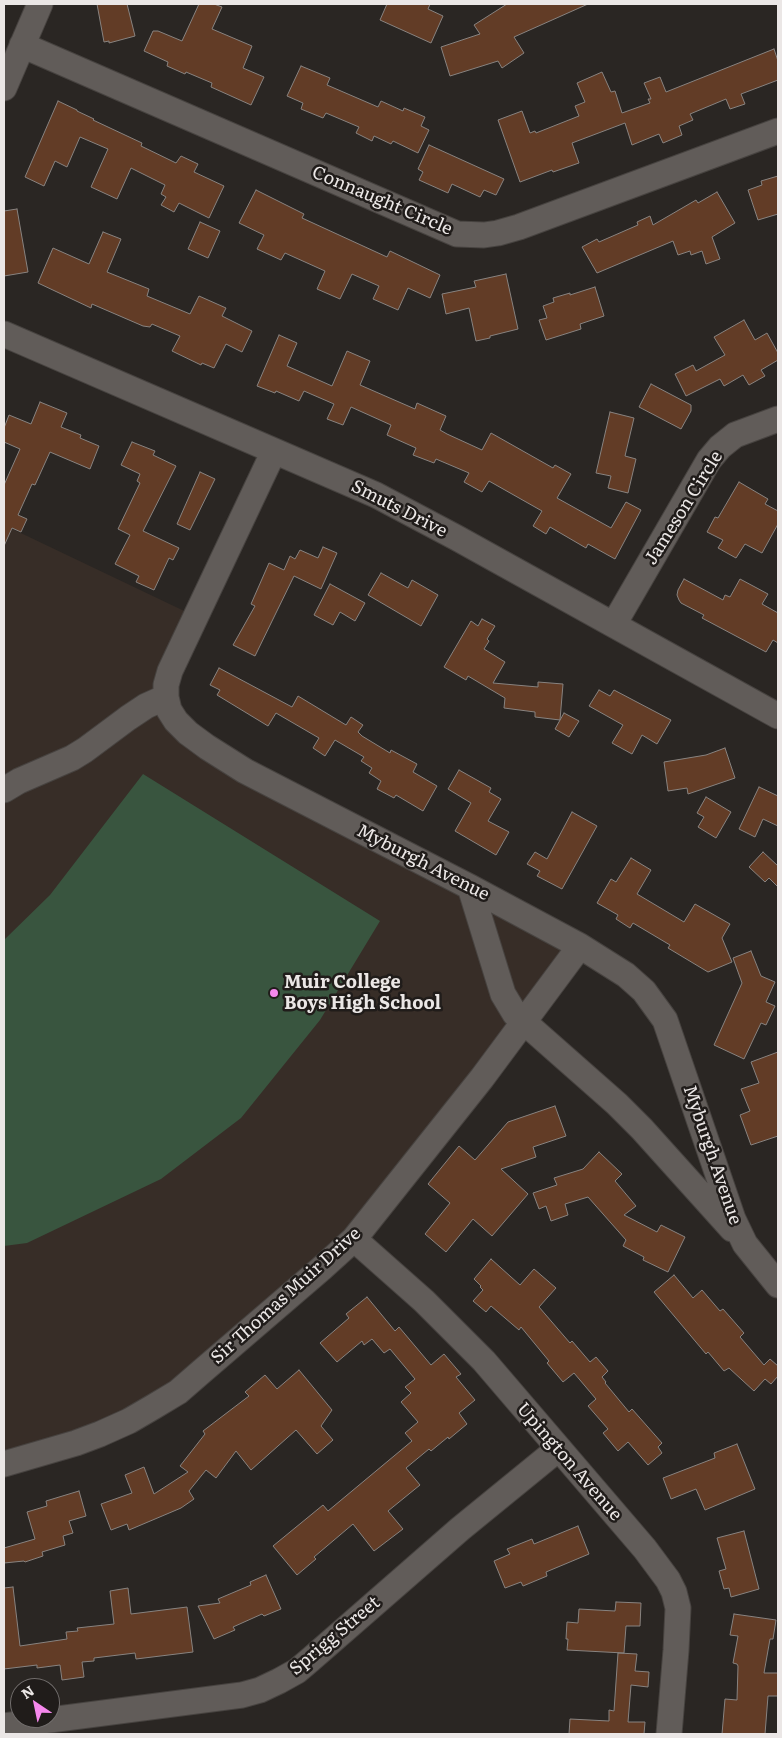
<!DOCTYPE html>
<style>
body{margin:0}
#map{position:relative;width:782px;height:1738px;overflow:hidden;background:#2a2623;font-family:Literata,serif}
canvas{display:block}
.frame{position:absolute;inset:0;border:5px solid #ebe7e6;pointer-events:none}
.north{position:absolute;left:10px;top:1678px;width:50px;height:50px;box-sizing:border-box;background:#201c1a;border:1px solid #716d6c;border-radius:50%;rotate:326deg;font-size:14px;font-weight:700;line-height:20px;text-align:center;color:#ebe7e6}
.north::after{content:'';display:block;margin:auto;width:18px;height:22px;background:#f688ed;clip-path:polygon(50% 0,100% 100%,50% 72%,0 100%)}
</style>
<div id="map">
<canvas width="782" height="1738"></canvas>
<div class="frame"></div>
<div class="north">N</div>
</div>
<script>
const c = document.querySelector('canvas').getContext('2d');
c.lineJoin = 'round';
function fillPath(path, color) { c.fillStyle = color; c.fill(path, 'evenodd'); }
const poly = rows => new Path2D(rows.map(r => 'M' + r).join(''));
function strokePath(path, color, width, dash) { c.strokeStyle = color; c.lineWidth = width; c.lineCap = dash ? 'butt' : 'round'; c.setLineDash(dash || []); c.stroke(path); }
function write(font, color, halo, rows, align = 'center') {
  c.font = font + ' Literata,serif'; c.lineWidth = 5; c.setLineDash([]); c.textBaseline = 'middle'; c.strokeStyle = halo; c.fillStyle = color; for (const [text, x, y, turn = 0] of rows) {
    c.save(); c.translate(x, y); c.rotate((+turn || 0) * Math.PI / 180); c.textAlign = isNaN(turn) ? turn : align; if (halo) c.strokeText(text, 0, 0); c.fillText(text, 0, 0); c.restore();
  }
}
fillPath(poly([
 [4,525,201,619,173,671,170,709,204,748,583,946,353,1237,180,1393,4,1465]
]), '#372d27');
fillPath(poly([
 [143,774,380,921,320,1020,241,1118,161,1179,27,1243,4,1246,4,940,50,895]
]), '#39553f');
const building = poly([
 [97,4,127,4,135,36,109,43,109,41,104,42,97,4],
 [199,4,214,4,222,7,212,29,252,46,243,68,264,77,251,105,211,87,212,83,186,72,185,74,167,66,168,62,144,51,153,31,158,31,182,41,199,4],
 [387,4,430,4,428,9,443,16,431,43,380,20,387,4],
 [507,4,588,4,514,37,524,53,502,68,498,61,450,76,441,47,480,34,474,25,507,4],
 [774,49,778,61,778,80,741,94,745,104,730,109,726,99,690,114,693,120,679,126,682,135,663,143,659,134,632,145,625,123,572,143,579,163,553,172,552,170,520,182,498,120,522,111,530,133,535,131,536,133,579,116,575,106,585,102,577,83,602,72,611,92,615,91,622,113,650,103,648,99,651,99,644,83,660,77,666,92,774,49],
 [301,66,330,78,327,85,378,107,381,101,403,111,404,108,425,117,421,126,429,130,418,153,393,141,391,144,374,136,372,141,356,133,359,127,326,113,323,118,301,109,303,103,287,96,301,66],
 [58,101,77,110,77,111,94,119,93,120,142,143,141,146,176,163,181,156,198,164,194,172,224,186,209,218,179,203,174,212,161,205,166,197,161,194,165,185,131,168,117,199,91,187,108,149,80,137,67,167,55,161,44,186,25,177,58,101],
 [429,145,504,179,496,195,484,190,480,197,452,184,448,193,419,180,423,172,418,169,429,145],
 [778,176,778,214,758,220,748,190,762,185,761,181,778,176],
 [256,190,304,214,302,218,387,257,390,251,440,275,430,298,408,288,398,310,373,299,379,286,352,274,340,299,317,289,325,271,285,253,281,260,257,249,264,235,239,223,256,190],
 [717,192,735,223,712,237,720,259,706,264,702,251,691,255,690,251,678,255,673,241,597,273,582,247,597,239,599,242,638,225,637,222,650,216,653,225,696,200,698,203,717,192],
 [17,209,28,272,4,276,4,211,17,209],
 [200,222,220,231,208,258,188,249,200,222],
 [103,232,121,239,107,272,149,289,147,296,190,314,199,296,226,308,222,316,252,331,242,352,226,344,214,368,202,363,201,365,172,351,180,336,152,324,150,327,143,326,92,304,91,308,38,283,53,248,89,264,103,232],
 [506,274,518,329,490,336,490,338,476,341,469,308,446,314,442,294,476,287,474,281,506,274],
 [595,287,604,316,580,324,581,329,546,340,539,320,547,318,543,306,554,302,553,298,570,293,570,295,595,287],
 [744,320,755,340,767,333,778,353,778,360,761,370,765,376,749,385,743,375,724,386,720,379,686,396,675,374,693,365,696,371,725,355,714,337,744,320],
 [279,335,297,343,287,366,332,386,347,351,370,361,360,385,415,409,417,403,446,416,440,430,447,434,482,450,491,433,553,468,555,465,571,474,557,498,611,528,626,502,641,510,615,559,588,544,586,548,550,527,546,534,533,526,542,511,489,481,482,492,464,482,469,473,436,459,434,463,413,455,416,448,387,435,391,425,351,407,343,425,327,419,334,404,304,391,299,401,276,391,275,393,257,386,279,335],
 [651,384,691,405,691,411,681,429,639,407,651,384],
 [40,402,67,413,61,427,81,435,80,438,99,446,90,469,50,452,35,485,32,484,18,515,27,519,21,532,12,528,4,546,4,485,20,449,4,442,4,428,9,415,31,424,40,402],
 [610,412,634,418,625,456,636,459,628,493,608,488,611,476,596,473,610,412],
 [132,442,155,451,153,455,176,466,143,531,179,548,173,560,169,558,154,590,136,582,139,576,115,564,130,535,118,529,140,483,137,481,140,474,121,465,132,442],
 [200,472,215,479,190,530,177,524,200,472],
 [739,482,768,499,765,504,778,511,778,524,762,553,745,544,736,558,718,548,723,540,707,532,715,517,718,518,739,482],
 [323,547,337,553,321,589,294,576,255,656,233,645,255,606,251,604,269,563,284,570,290,556,295,559,300,550,318,558,323,547],
 [381,573,408,588,412,580,438,595,421,626,368,595,381,573],
 [684,579,723,600,725,595,730,597,740,579,768,594,762,604,778,613,778,643,773,640,766,652,702,618,704,615,681,603,679,600,677,595,678,590,684,579],
 [330,584,365,603,355,621,340,612,333,625,314,615,330,584],
 [482,619,495,626,487,639,489,641,484,649,505,662,493,683,538,687,538,682,563,684,560,720,535,717,535,712,504,708,505,698,468,676,466,680,444,667,471,621,478,626,482,619],
 [219,668,292,707,298,696,346,725,351,717,363,725,358,732,362,736,390,753,391,750,417,764,413,772,437,786,423,811,396,795,394,798,377,789,381,781,369,773,372,768,361,761,364,757,335,740,325,756,313,748,319,738,276,713,268,726,217,695,220,690,210,685,219,668],
 [599,690,610,696,614,690,671,720,657,744,642,735,632,754,612,743,623,725,589,706,599,690],
 [564,713,579,721,569,737,555,729,564,713],
 [725,748,735,778,688,794,687,788,668,791,664,762,706,755,725,748],
 [459,770,491,788,489,792,501,799,488,821,509,832,496,855,455,831,471,803,448,789,459,770],
 [759,787,778,796,778,826,763,819,755,837,739,829,759,787],
 [706,797,731,812,716,838,698,827,704,817,697,813,706,797],
 [572,812,597,826,562,889,537,876,540,871,527,864,535,852,547,859,572,812],
 [763,852,778,866,778,887,769,878,765,882,749,867,763,852],
 [631,858,651,870,637,894,684,922,695,904,730,924,722,938,732,962,708,972,668,948,670,945,633,923,630,928,616,919,618,915,597,903,611,879,616,882,631,858],
 [751,951,761,976,775,982,766,1002,775,1006,766,1025,761,1023,744,1059,714,1045,742,983,733,958,751,951],
 [778,1052,778,1136,751,1145,740,1115,750,1111,741,1089,759,1083,751,1062,778,1052],
 [555,1106,566,1136,533,1147,536,1157,501,1169,528,1194,492,1236,473,1219,446,1252,425,1234,450,1203,428,1184,459,1146,475,1160,508,1122,555,1106],
 [599,1152,622,1174,615,1181,636,1206,624,1215,657,1232,661,1225,685,1237,668,1272,643,1260,644,1257,623,1246,626,1240,588,1197,565,1204,568,1215,551,1221,546,1206,539,1209,533,1193,557,1185,554,1178,583,1169,599,1152],
 [491,1259,520,1285,534,1269,556,1288,539,1307,570,1343,572,1341,590,1362,596,1357,608,1371,602,1377,606,1382,605,1383,629,1412,632,1409,662,1443,658,1447,662,1453,648,1465,628,1442,618,1451,603,1433,608,1429,588,1406,596,1399,574,1373,563,1382,547,1363,549,1361,521,1327,519,1330,491,1306,486,1312,473,1301,483,1290,480,1287,481,1286,474,1279,491,1259],
 [674,1275,693,1298,702,1290,720,1311,723,1309,744,1333,740,1337,764,1365,770,1359,778,1366,778,1376,771,1384,765,1379,754,1391,729,1368,724,1371,708,1352,706,1354,654,1292,674,1275],
 [367,1297,395,1331,399,1327,431,1365,444,1354,461,1374,456,1377,475,1400,459,1413,467,1424,449,1439,448,1437,431,1451,429,1449,406,1468,420,1485,388,1511,403,1529,374,1551,353,1524,314,1557,316,1559,297,1575,273,1546,323,1505,328,1511,412,1441,405,1433,418,1422,401,1402,411,1393,405,1387,415,1379,390,1349,384,1353,372,1339,364,1345,362,1341,337,1362,320,1343,349,1318,346,1314,367,1297],
 [299,1370,332,1410,321,1426,333,1440,317,1454,296,1430,251,1470,236,1451,216,1478,206,1470,189,1491,194,1499,181,1508,129,1530,127,1524,111,1530,101,1504,132,1493,125,1475,144,1467,154,1494,188,1472,180,1466,205,1434,203,1431,249,1396,245,1392,265,1375,277,1389,299,1370],
 [737,1444,755,1489,705,1510,696,1489,671,1499,663,1478,715,1458,714,1453,737,1444],
 [79,1491,86,1516,69,1521,73,1533,63,1536,65,1545,42,1552,43,1556,25,1562,24,1561,4,1563,4,1548,35,1539,27,1512,47,1506,46,1501,79,1491],
 [578,1526,589,1554,546,1572,547,1576,523,1586,521,1582,505,1588,494,1561,510,1554,507,1549,532,1539,534,1544,578,1526],
 [744,1531,759,1589,731,1597,729,1588,724,1589,719,1571,726,1569,717,1538,744,1531],
 [266,1575,281,1609,264,1616,262,1614,233,1627,235,1630,214,1639,198,1606,220,1603,218,1599,251,1585,250,1582,266,1575],
 [13,1587,20,1646,67,1639,66,1632,78,1631,77,1628,114,1624,110,1591,128,1588,131,1614,187,1607,193,1652,136,1659,135,1653,94,1658,94,1661,82,1662,84,1677,62,1680,60,1665,37,1668,37,1665,4,1669,4,1588,13,1587],
 [616,1602,641,1603,640,1626,626,1626,624,1653,567,1650,568,1639,566,1639,567,1622,578,1623,579,1609,615,1611,616,1602],
 [734,1614,776,1620,773,1639,770,1639,764,1673,778,1673,778,1696,768,1696,765,1734,722,1734,725,1699,737,1700,738,1666,737,1664,733,1663,738,1636,730,1635,734,1614],
 [618,1653,637,1654,635,1671,649,1672,648,1687,631,1685,628,1722,645,1722,644,1734,569,1734,570,1719,609,1721,609,1710,614,1711,618,1653]
]);
fillPath(building, '#623c26');
strokePath(building, '#888380', 1);
const minor = poly([
 [22,45,457,234,484,235,498,233,519,227,778,131],
 [4,88,40,4],
 [4,334,376,495,457,538,778,716],
 [274,451,170,671,166,685,166,697,169,710,176,721,188,733,207,747,245,771,470,887,580,946,626,975,644,991,665,1020,733,1219,745,1244,778,1285],
 [614,624,709,460,720,447,735,435,778,419],
 [4,790,19,781,72,758,85,750,128,718,146,706,166,697],
 [470,887,503,994,515,1014,617,1104,642,1129,732,1229],
 [354,1239,424,1301,484,1361,645,1549,668,1580,674,1592,678,1608,676,1650,669,1734],
 [4,1464,76,1443,100,1434,129,1421,153,1407,178,1392,201,1372,322,1268,354,1239,482,1078,580,946],
 [4,1726,242,1695,260,1690,279,1681,297,1671,310,1660,460,1529,558,1449]
]);
strokePath(minor, '#474340', 27);
strokePath(minor, '#615c59', 25);
for (const [x, y, r, color] of [
 [274,993,5,"#f688ed"]
]) { const dot = new Path2D(); dot.arc(x, y, r, 0, 2 * Math.PI); c.fillStyle = color; c.fill(dot); strokePath(dot, '#201c1a', 2); }
write('18px', '#ebe7e6', '#201c1a', [
 ["Connaught Circle",382,201,23],
 ["Jameson Circle",684,508,-58],
 ["Smuts Drive",399,509,27],
 ["Myburgh Avenue",423,863,27],
 ["Myburgh Avenue",712,1155,71],
 ["Sir Thomas Muir Drive",286,1296,-42],
 ["Upington Avenue",569,1462,49],
 ["Sprigg Street",335,1636,-40]
]);
write('bold 18px', '#ebe7e6', '#201c1a', [
 ["Muir College",284,983],
 ["Boys High School",284,1004]
], 'left');
</script>
